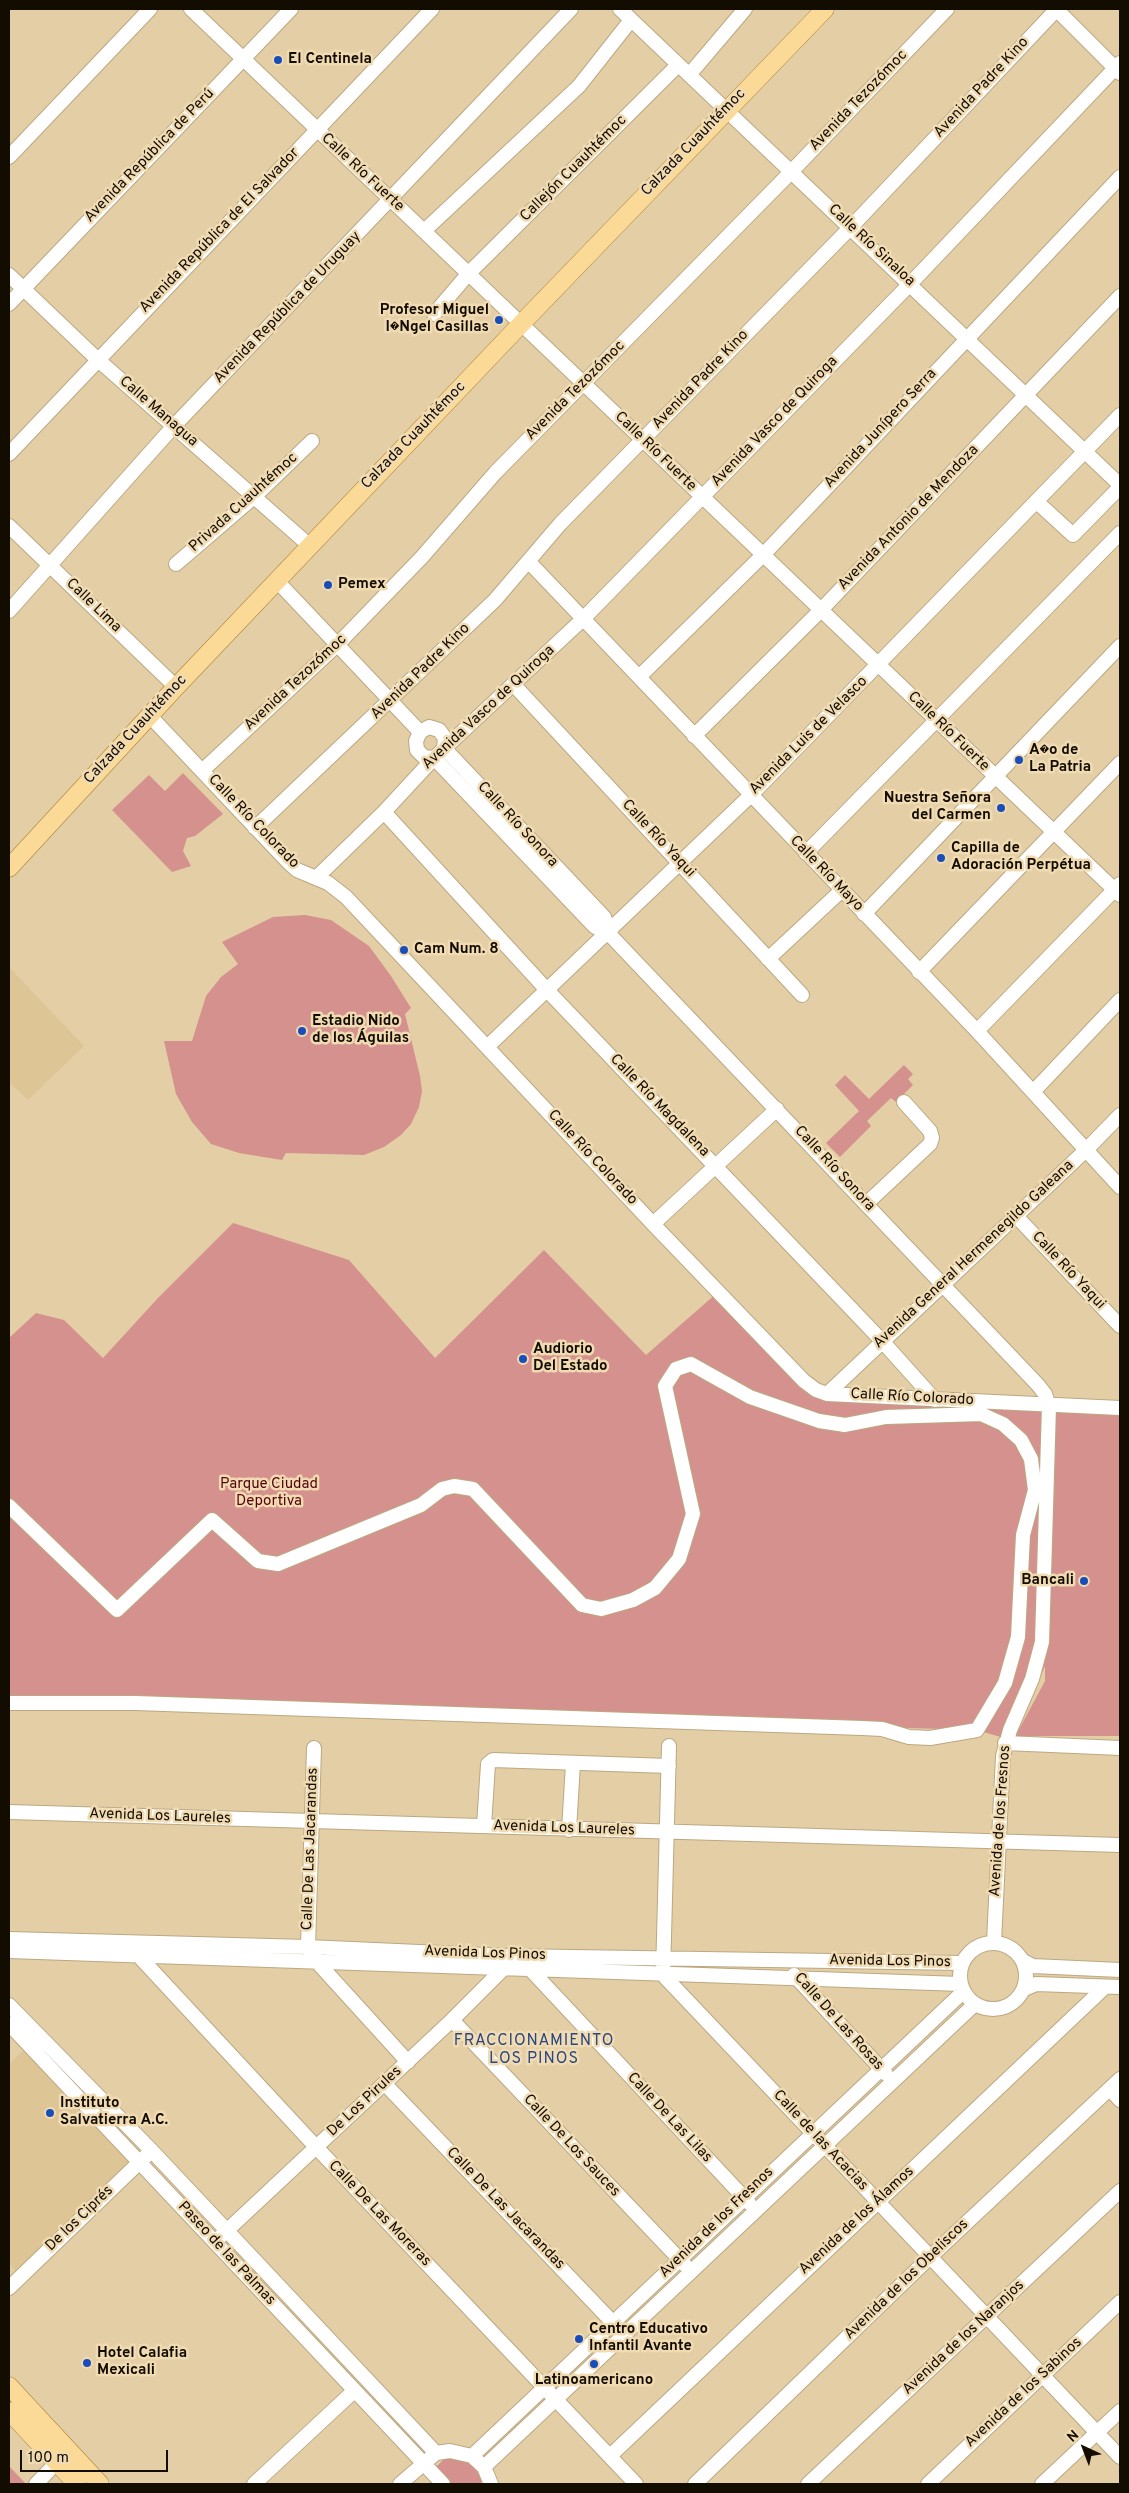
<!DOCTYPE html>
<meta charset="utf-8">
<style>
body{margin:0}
#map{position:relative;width:1129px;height:2493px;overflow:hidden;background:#e3cea6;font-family:Overpass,sans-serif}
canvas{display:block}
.frame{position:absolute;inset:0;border:10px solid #130c01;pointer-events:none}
.north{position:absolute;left:1059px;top:2423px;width:50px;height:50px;-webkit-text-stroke:4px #f1dbb3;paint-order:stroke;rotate:317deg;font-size:14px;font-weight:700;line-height:20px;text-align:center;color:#130c01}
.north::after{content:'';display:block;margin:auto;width:18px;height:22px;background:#130c01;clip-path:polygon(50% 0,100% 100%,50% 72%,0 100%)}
.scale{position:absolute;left:20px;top:2450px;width:148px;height:22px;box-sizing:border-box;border:2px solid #130c01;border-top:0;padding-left:6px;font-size:15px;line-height:18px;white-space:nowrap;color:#130c01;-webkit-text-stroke:4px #f1dbb3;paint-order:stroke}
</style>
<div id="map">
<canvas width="1129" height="2493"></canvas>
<div class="frame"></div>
<div class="north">N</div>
<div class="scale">100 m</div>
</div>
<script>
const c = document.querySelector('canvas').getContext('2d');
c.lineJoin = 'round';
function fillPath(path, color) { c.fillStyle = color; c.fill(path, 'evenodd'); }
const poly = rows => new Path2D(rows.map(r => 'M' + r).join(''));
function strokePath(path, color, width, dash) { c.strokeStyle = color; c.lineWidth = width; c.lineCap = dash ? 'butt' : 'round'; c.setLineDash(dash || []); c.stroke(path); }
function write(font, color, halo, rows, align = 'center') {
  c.font = font + ' Overpass,sans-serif'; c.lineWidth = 5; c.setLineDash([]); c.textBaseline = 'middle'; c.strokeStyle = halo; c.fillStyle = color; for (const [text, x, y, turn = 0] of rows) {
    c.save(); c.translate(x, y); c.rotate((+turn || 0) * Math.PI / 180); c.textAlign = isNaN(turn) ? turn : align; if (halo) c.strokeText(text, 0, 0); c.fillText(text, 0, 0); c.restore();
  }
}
fillPath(poly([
 [9,967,84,1046,28,1100,9,1082],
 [29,2045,138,2162,18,2274,9,2263,9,2064]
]), '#dec596');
fillPath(poly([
 [183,773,223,814,195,836,187,838,183,851,191,866,172,872,112,810,149,775,165,791],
 [305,915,331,920,369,946,391,976,411,1008,405,1014,420,1076,422,1091,419,1107,411,1124,401,1135,384,1147,364,1155,286,1153,282,1160,239,1153,211,1144,192,1122,176,1094,164,1041,192,1041,206,996,221,977,238,964,222,942,273,917],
 [904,1065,913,1074,908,1079,913,1085,896,1102,891,1098,867,1121,871,1126,840,1157,826,1143,859,1111,835,1085,845,1075,869,1099],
 [233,1223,349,1260,435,1358,544,1250,646,1355,717,1293,822,1396,950,1406,1120,1414,1120,1736,1016,1736,1014,1741,977,1730,9,1702,9,1338,36,1313,64,1320,103,1358,158,1298],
 [1045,1666,1045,1681,1017,1733],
 [445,2458,461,2459,470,2463,482,2478,481,2484,446,2484,435,2468],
 [9,2466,26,2484,9,2484]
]), '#d5918d');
const minor = poly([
 [191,9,1120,895],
 [620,9,1120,485],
 [1056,9,1120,73],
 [689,75,745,9],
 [9,157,150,9],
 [424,231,579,86,631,20],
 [9,275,97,359,310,546],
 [9,304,291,9],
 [434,314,469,273,678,65],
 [9,454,432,9],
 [1037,502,1073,535,1120,487],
 [9,526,176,687],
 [529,562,977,1031,1120,1187],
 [176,564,255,496,312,441],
 [277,581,420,732],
 [9,611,173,427,571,9],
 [639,677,764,554,1120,177],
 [513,684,802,995],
 [150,716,289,863,297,870,328,883,346,897,653,1224,804,1381,816,1390,827,1394,1120,1408],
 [694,736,821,610,1120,296],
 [202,771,338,644,422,557,495,473,791,172,947,9],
 [384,812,546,989,883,1342,935,1400],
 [255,828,495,600,560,524,851,227,1057,9],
 [806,853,1120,533],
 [316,878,384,812,434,758,583,619,910,284,1120,63],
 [864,914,1120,646],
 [612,937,604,917,444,748,445,738,439,730,429,727,420,732,416,741,417,750,424,757,434,758,594,926,612,937,1038,1385,1045,1394,1049,1406,1042,1642,1032,1679,1010,1730,1003,1756,994,1942],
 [768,959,842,890],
 [919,972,1120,763],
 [977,1031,1120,884],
 [487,1047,751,795,1120,415],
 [1033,1092,1120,1000],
 [866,1204,930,1144,932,1138,930,1131,904,1102],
 [1016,1216,1120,1326],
 [653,1224,777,1109],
 [827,1394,1086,1150,1120,1115],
 [9,1506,117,1610,212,1520,258,1561,278,1564,421,1505,442,1489,454,1486,473,1489,582,1605,601,1609,633,1600,655,1588,679,1559,693,1514,665,1386,676,1369,691,1364,750,1397,819,1421,845,1425,886,1417,981,1414,1003,1424,1021,1440,1031,1459,1035,1490,1023,1535,1018,1637,1005,1683,977,1730,930,1738,909,1737,882,1729,862,1728,135,1703,9,1703],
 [1005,1743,1120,1748],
 [669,1746,663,1975,1120,2457],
 [314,1748,308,1947,318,1963,408,2062],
 [9,1812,1120,1845],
 [484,1826,488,1764,493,1760,669,1766],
 [569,1830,573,1764],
 [9,1939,308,1947,508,1956,962,1963],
 '960 1976a33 33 0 1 1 66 0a33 33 0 1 1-66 0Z',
 [9,1951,961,1984],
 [136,1953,317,2148,636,2484],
 [1023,1961,1033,1966,1120,1970],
 [530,1966,530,1969,749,2203],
 [794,1975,886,2074],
 [1024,1989,1036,1984,1120,1987],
 [9,2005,152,2151,436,2453],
 [452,2020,685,2265],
 [9,2024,443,2484],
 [385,2084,619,2329],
 [1110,2089,1120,2100],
 [220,2237,452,2020,503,1969,505,1963],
 [9,2288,147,2155],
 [472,2456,964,1991],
 [610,2456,1105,1987],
 [484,2467,975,2004],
 [36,2484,63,2456],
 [254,2484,354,2391],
 [400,2484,436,2453,450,2451,472,2456,484,2467,491,2484],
 [695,2484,930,2257,1120,2079],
 [808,2484,1120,2191],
 [928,2484,1120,2302],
 [1042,2484,1120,2411]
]);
const major = poly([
 [9,868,176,687,521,324,825,9],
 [9,2386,100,2484],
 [9,2411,77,2484]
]);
strokePath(minor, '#bca881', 16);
strokePath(major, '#a88236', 19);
strokePath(minor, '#fff', 14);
strokePath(major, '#fbda97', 18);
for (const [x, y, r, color] of [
 [278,60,5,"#194db9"],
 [499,320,5,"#194db9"],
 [328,585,5,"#194db9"],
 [1019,760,5,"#194db9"],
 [1001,808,5,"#194db9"],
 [941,858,5,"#194db9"],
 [404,950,5,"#194db9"],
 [302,1031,5,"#194db9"],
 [523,1359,5,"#194db9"],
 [1084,1581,5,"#194db9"],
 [50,2113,5,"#194db9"],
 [579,2339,5,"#194db9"],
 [87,2363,5,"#194db9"],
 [594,2364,5,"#194db9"]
]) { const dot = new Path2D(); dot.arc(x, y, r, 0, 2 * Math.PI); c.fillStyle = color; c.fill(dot); strokePath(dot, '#f1dbb3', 2); }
write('bold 15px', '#130c01', '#f1dbb3', [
 ["El Centinela",288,60],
 ["Profesor Miguel",489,311,"right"],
 ["I�Ngel Casillas",489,328,"right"],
 ["Pemex",338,585],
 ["A�o de",1029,751],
 ["La Patria",1029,768],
 ["Nuestra Señora",991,799,"right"],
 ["del Carmen",991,816,"right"],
 ["Capilla de",951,849],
 ["Adoración Perpétua",951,866],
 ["Cam Num. 8",414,950],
 ["Estadio Nido",312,1022],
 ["de los Águilas",312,1039],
 ["Audiorio",533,1350],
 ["Del Estado",533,1367],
 ["Bancali",1074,1581,"right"],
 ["Instituto",60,2104],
 ["Salvatierra A.C.",60,2121],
 ["Centro Educativo",589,2330],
 ["Infantil Avante",589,2347],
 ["Hotel Calafia",97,2354],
 ["Mexicali",97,2371],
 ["Latinoamericano",594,2381,"center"]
], 'left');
write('15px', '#130c01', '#f1dbb3', [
 ["Avenida Padre Kino",982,88,-47],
 ["Avenida Tezozómoc",859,101,-46],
 ["Calzada Cuauhtémoc",694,143,-46],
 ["Avenida República de Perú",150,156,-46],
 ["Callejón Cuauhtémoc",574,169,-45],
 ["Calle Río Fuerte",362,173,43],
 ["Avenida República de El Salvador",220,231,-46],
 ["Calle Río Sinaloa",871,246,43],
 ["Avenida República de Uruguay",288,308,-46],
 ["Avenida Padre Kino",701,380,-46],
 ["Avenida Tezozómoc",576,391,-45],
 ["Calle Managua",158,412,41],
 ["Avenida Vasco de Quiroga",775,422,-46],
 ["Avenida Junípero Serra",881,429,-47],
 ["Calzada Cuauhtémoc",414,436,-46],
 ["Calle Río Fuerte",655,452,44],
 ["Privada Cuauhtémoc",244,503,-42],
 ["Avenida Antonio de Mendoza",909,518,-46],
 ["Calle Lima",93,606,44],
 ["Avenida Padre Kino",421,672,-44],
 ["Avenida Tezozómoc",296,683,-43],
 ["Avenida Vasco de Quiroga",489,708,-43],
 ["Calzada Cuauhtémoc",136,730,-47],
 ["Calle Río Fuerte",948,732,44],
 ["Avenida Luis de Velasco",809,736,-45],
 ["Calle Río Colorado",253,822,46],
 ["Calle Río Sonora",517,825,47],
 ["Calle Río Yaqui",658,839,47],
 ["Calle Río Mayo",826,874,46],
 ["Calle Río Magdalena",659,1106,46],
 ["Calle Río Colorado",592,1158,47],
 ["Calle Río Sonora",834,1169,47],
 ["Avenida General Hermenegildo Galeana",974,1255,-43],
 ["Calle Río Yaqui",1068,1271,47],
 ["Calle Río Colorado",912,1398,3],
 ["Avenida Los Laureles",160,1817,2],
 ["Avenida de los Fresnos",1001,1821,-86],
 ["Avenida Los Laureles",564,1829,2],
 ["Calle De Las Jacarandas",311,1849,-88],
 ["Avenida Los Pinos",485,1954,2],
 ["Avenida Los Pinos",890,1962,1],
 ["Calle De Las Rosas",838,2022,48],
 ["De Los Pirules",365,2102,-43],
 ["Calle De Las Lilas",669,2118,47],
 ["Calle de las Acacias",820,2141,47],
 ["Calle De Los Sauces",571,2146,47],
 ["Calle De Las Jacarandas",505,2209,46],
 ["Calle De Las Moreras",379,2214,46],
 ["De los Ciprés",80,2219,-44],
 ["Avenida de los Álamos",857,2221,-43],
 ["Avenida de los Fresnos",717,2223,-44],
 ["Paseo de las Palmas",226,2254,47],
 ["Avenida de los Obeliscos",907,2280,-44],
 ["Avenida de los Naranjos",964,2338,-43],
 ["Avenida de los Sabinos",1024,2393,-43]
]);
write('15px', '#57010d', '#f1dbb3', [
 ["Parque Ciudad",269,1485],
 ["Deportiva",269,1502]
]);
c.letterSpacing = '1px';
write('16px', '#2b477f', '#f1dbb3', [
 ["FRACCIONAMIENTO",534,2042],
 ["LOS PINOS",534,2060]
]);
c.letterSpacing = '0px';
</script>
